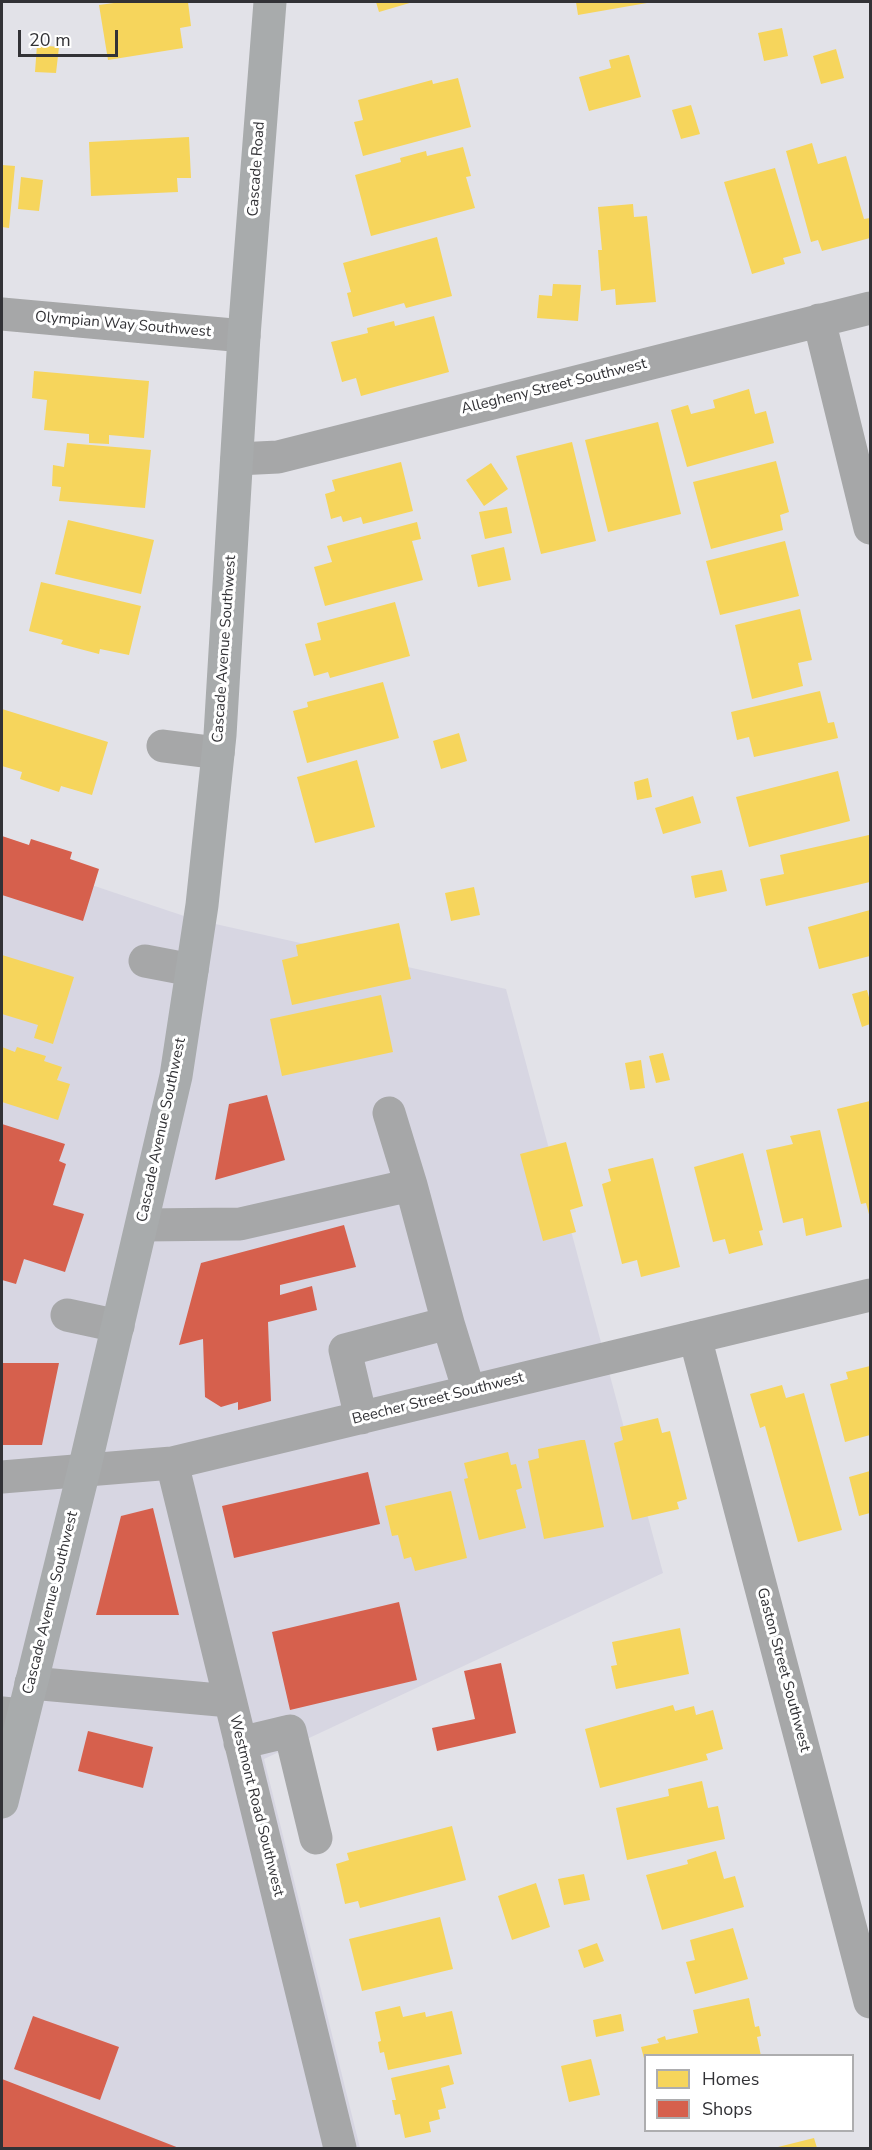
<!DOCTYPE html>
<style>
body{margin:0}
#map{position:relative;width:872px;height:2150px;overflow:hidden;background:#e2e2e8;font-family:"Nunito Sans",sans-serif}
canvas{display:block}
.frame{position:absolute;inset:0;border:3px solid #323236;pointer-events:none}
.legend{position:absolute;left:644px;top:2054px;width:210px;height:78px;box-sizing:border-box;background:#fff;border:2px solid #adadaf;margin:0;padding:8px 10px;list-style:none;font-size:18px;color:#323236}
.legend li{display:flex;align-items:center;gap:12px;height:30px}
.legend b{width:30px;border:2px solid #adadaf}
.scale{position:absolute;left:18px;top:30px;width:100px;height:27px;box-sizing:border-box;border:3px solid #323236;border-top:0;padding-left:8px;font-size:18px;line-height:21px;white-space:nowrap;color:#323236;-webkit-text-stroke:4px #fff;paint-order:stroke}
</style>
<div id="map">
<canvas width="872" height="2150"></canvas>
<div class="frame"></div>
<ul class="legend">
<li><b style="height:16px;background:#f6d55c"></b>Homes</li>
<li><b style="height:16px;background:#d6604d"></b>Shops</li>
</ul>
<div class="scale">20 m</div>
</div>
<script>
const c = document.querySelector('canvas').getContext('2d');
c.lineJoin = 'round';
function fillPath(path, color) { c.fillStyle = color; c.fill(path, 'evenodd'); }
const poly = rows => new Path2D(rows.map(r => 'M' + r).join(''));
function strokePath(path, color, width, dash) { c.strokeStyle = color; c.lineWidth = width; c.lineCap = dash ? 'butt' : 'round'; c.setLineDash(dash || []); c.stroke(path); }
function write(font, color, halo, rows, align = 'center') {
  c.font = font + ' "Nunito Sans",sans-serif'; c.lineWidth = 6; c.setLineDash([]); c.textBaseline = 'middle'; c.strokeStyle = halo; c.fillStyle = color; for (const [text, x, y, turn = 0] of rows) {
    c.save(); c.translate(x, y); c.rotate((+turn || 0) * Math.PI / 180); c.textAlign = isNaN(turn) ? turn : align; if (halo) c.strokeText(text, 0, 0); c.fillText(text, 0, 0); c.restore();
  }
}
fillPath(poly([
 [2,855,193,919,506,989,663,1573,264,1759,360,2148,2,2148]
]), '#d7d6e2');
fillPath(poly([
 [121,2,188,2,191,26,180,28,183,48,108,60,99,5],
 [376,2,413,2,379,12],
 [576,2,647,2,647,3,578,15],
 [782,28,788,56,764,61,758,33],
 [37,45,59,47,56,73,35,72],
 [836,49,844,78,821,84,813,56],
 [628,55,629,55,641,97,589,111,579,77,611,68,609,60],
 [458,78,471,127,363,156,354,122,363,120,358,100,432,80,433,84],
 [691,105,700,134,681,139,672,110],
 [189,137,191,178,177,178,178,192,91,196,89,142],
 [812,143,818,164,846,156,864,219,870,218,870,238,822,251,818,240,811,242,786,151],
 [463,147,471,176,466,177,475,208,371,236,355,175,401,162,400,158,426,151,427,156],
 [2,165,15,166,9,228,2,227],
 [775,168,801,253,783,258,785,264,752,274,724,182],
 [21,177,43,180,39,211,18,209],
 [633,204,634,217,647,216,656,302,616,305,615,289,601,291,598,250,602,250,598,207],
 [437,237,452,296,406,308,404,303,353,317,347,293,351,292,343,263],
 [553,284,581,285,578,321,537,318,539,295,552,296],
 [434,316,449,372,361,396,356,378,342,382,331,342,368,333,367,328,394,321,395,326],
 [34,371,149,381,144,438,109,435,109,444,89,443,89,434,44,430,47,400,32,398],
 [749,389,755,414,766,411,774,443,687,467,671,410,688,405,691,414,715,408,713,400],
 [658,422,681,514,608,532,585,440],
 [572,442,596,541,541,554,516,456],
 [67,443,151,450,145,508,59,501,61,487,52,486,53,465,64,467],
 [776,461,789,512,780,515,783,530,711,549,693,482],
 [401,462,413,511,363,524,361,517,343,522,341,516,331,519,325,494,335,491,332,480],
 [491,463,508,489,484,506,466,480],
 [507,507,512,533,485,539,479,512],
 [68,520,154,540,141,594,55,574],
 [417,522,421,539,412,541,423,580,325,606,314,567,332,562,327,546],
 [785,541,799,596,720,615,706,561],
 [504,547,511,580,478,587,471,555],
 [41,582,141,606,129,655,100,649,99,654,61,644,63,640,29,631],
 [395,602,410,656,330,678,328,672,314,676,305,644,321,640,317,623],
 [800,609,812,660,798,663,803,686,752,699,735,625],
 [383,682,399,738,307,763,293,711,308,707,307,702],
 [820,691,828,723,834,722,838,738,754,757,749,737,737,740,731,712],
 [2,709,108,742,92,795,61,786,59,792,20,779,22,772,2,766],
 [459,733,467,761,441,769,433,741],
 [357,760,375,827,315,843,297,777],
 [838,771,850,821,749,847,736,797],
 [648,778,652,797,637,800,634,782],
 [693,796,701,823,663,834,655,808],
 [869,835,870,882,766,906,760,879,784,874,780,855],
 [722,870,727,891,695,898,691,876],
 [474,887,480,915,451,921,445,893],
 [870,910,870,956,819,969,808,927],
 [399,923,411,979,292,1005,282,960,298,956,296,945],
 [2,955,74,977,53,1044,34,1038,38,1025,2,1014],
 [867,990,870,1001,870,1024,862,1027,852,994],
 [381,995,393,1052,282,1076,270,1019],
 [2,1047,15,1052,17,1047,36,1053,46,1056,44,1061,62,1067,57,1080,70,1084,58,1120,2,1102],
 [663,1053,670,1080,656,1083,649,1056],
 [641,1060,645,1088,630,1090,625,1063],
 [870,1101,870,1218,866,1203,861,1204,837,1109],
 [820,1130,842,1227,806,1236,803,1218,783,1223,766,1150,793,1144,790,1136],
 [566,1142,583,1206,570,1210,576,1232,543,1241,520,1154],
 [743,1153,763,1230,759,1231,763,1245,729,1254,725,1239,713,1242,694,1167],
 [653,1158,680,1267,641,1277,637,1260,622,1264,602,1184,611,1181,608,1169],
 [870,1366,870,1435,845,1442,830,1384,848,1379,846,1372],
 [782,1385,786,1398,804,1393,842,1530,798,1542,765,1426,760,1428,750,1394],
 [658,1418,662,1433,670,1431,687,1499,677,1502,679,1509,632,1520,614,1443,623,1440,620,1427],
 [581,1440,585,1440,604,1527,544,1539,528,1461,539,1458,538,1449],
 [508,1452,511,1465,516,1464,522,1488,516,1490,526,1528,479,1540,464,1479,468,1478,464,1463],
 [870,1471,870,1513,859,1516,849,1477],
 [451,1491,467,1558,415,1571,411,1557,404,1559,398,1535,392,1536,385,1506],
 [680,1628,689,1674,616,1689,611,1666,617,1665,612,1642],
 [673,1705,675,1711,694,1706,696,1715,713,1710,723,1749,706,1754,708,1760,600,1788,585,1729],
 [702,1781,708,1808,718,1806,725,1839,627,1860,616,1808,669,1796,668,1789],
 [452,1826,466,1880,360,1908,358,1901,345,1904,336,1864,349,1860,347,1853],
 [716,1851,724,1879,735,1876,744,1907,662,1930,646,1875,688,1864,687,1860],
 [584,1874,590,1900,564,1905,558,1879],
 [536,1883,550,1927,512,1940,498,1896],
 [440,1917,453,1969,362,1991,349,1939],
 [733,1928,748,1979,695,1994,686,1962,695,1960,690,1940],
 [597,1943,604,1961,584,1968,578,1950],
 [749,1998,755,2027,759,2026,761,2036,757,2037,761,2056,646,2056,645,2062,641,2047,659,2043,657,2039,665,2036,666,2040,698,2033,693,2010],
 [400,2006,403,2017,425,2012,426,2017,452,2011,462,2054,388,2070,384,2052,380,2053,378,2042,381,2041,375,2012],
 [621,2014,624,2031,596,2037,593,2020],
 [591,2059,600,2095,569,2102,561,2066],
 [449,2065,454,2084,441,2088,446,2108,438,2110,440,2119,429,2122,431,2132,405,2138,400,2114,395,2115,392,2100,396,2100,391,2078],
 [814,2138,817,2148,774,2148]
]), '#f6d55c');
fillPath(poly([
 [2,836,29,845,31,839,72,852,70,859,99,869,83,921,2,895],
 [267,1095,285,1160,215,1180,229,1104],
 [2,1124,65,1144,59,1161,66,1164,53,1205,84,1214,65,1272,24,1259,16,1284,2,1280],
 [344,1225,356,1267,280,1285,280,1295,312,1286,317,1310,268,1322,271,1401,238,1410,238,1402,221,1407,205,1397,203,1339,179,1345,201,1263],
 [2,1363,59,1363,42,1445,2,1445],
 [368,1472,380,1524,234,1558,222,1506],
 [153,1508,179,1615,96,1615,121,1516],
 [399,1602,417,1680,290,1710,272,1632],
 [501,1663,516,1733,437,1751,432,1728,475,1719,464,1671],
 [88,1731,153,1747,143,1788,78,1771],
 [33,2016,119,2047,100,2100,14,2069],
 [2,2079,179,2148,2,2148]
]), '#d6604d');
strokePath(poly([
 [2,314,244,336],
 [819,320,870,528],
 [237,459,278,457,870,308],
 [163,746,218,753],
 [145,961,192,970],
 [389,1113,411,1185,448,1323,469,1391],
 [142,1225,240,1224,411,1185],
 [67,1315,118,1326],
 [695,1337,870,2002],
 [361,1418,345,1350,448,1323],
 [172,1463,340,2148],
 [2,1477,172,1463,870,1295],
 [31,1683,230,1701],
 [2,1713,23,1715],
 [240,1743,290,1731,316,1838]
]), '#a6a7a8', 33);
strokePath(poly([
 [2,1802,84,1470,176,1076,202,905,220,735,244,336,270,2]
]), '#a8abac', 33);
write('15px', '#323236', '#fff', [
 ["Cascade Road",257,169,-86],
 ["Olympian Way Southwest",123,325,5],
 ["Allegheny Street Southwest",554,387,-14],
 ["Cascade Avenue Southwest",225,649,-86],
 ["Cascade Avenue Southwest",162,1130,-78],
 ["Beecher Street Southwest",438,1399,-14],
 ["Cascade Avenue Southwest",51,1603,-76],
 ["Gaston Street Southwest",783,1670,75],
 ["Westmont Road Southwest",256,1806,76]
]);
</script>
